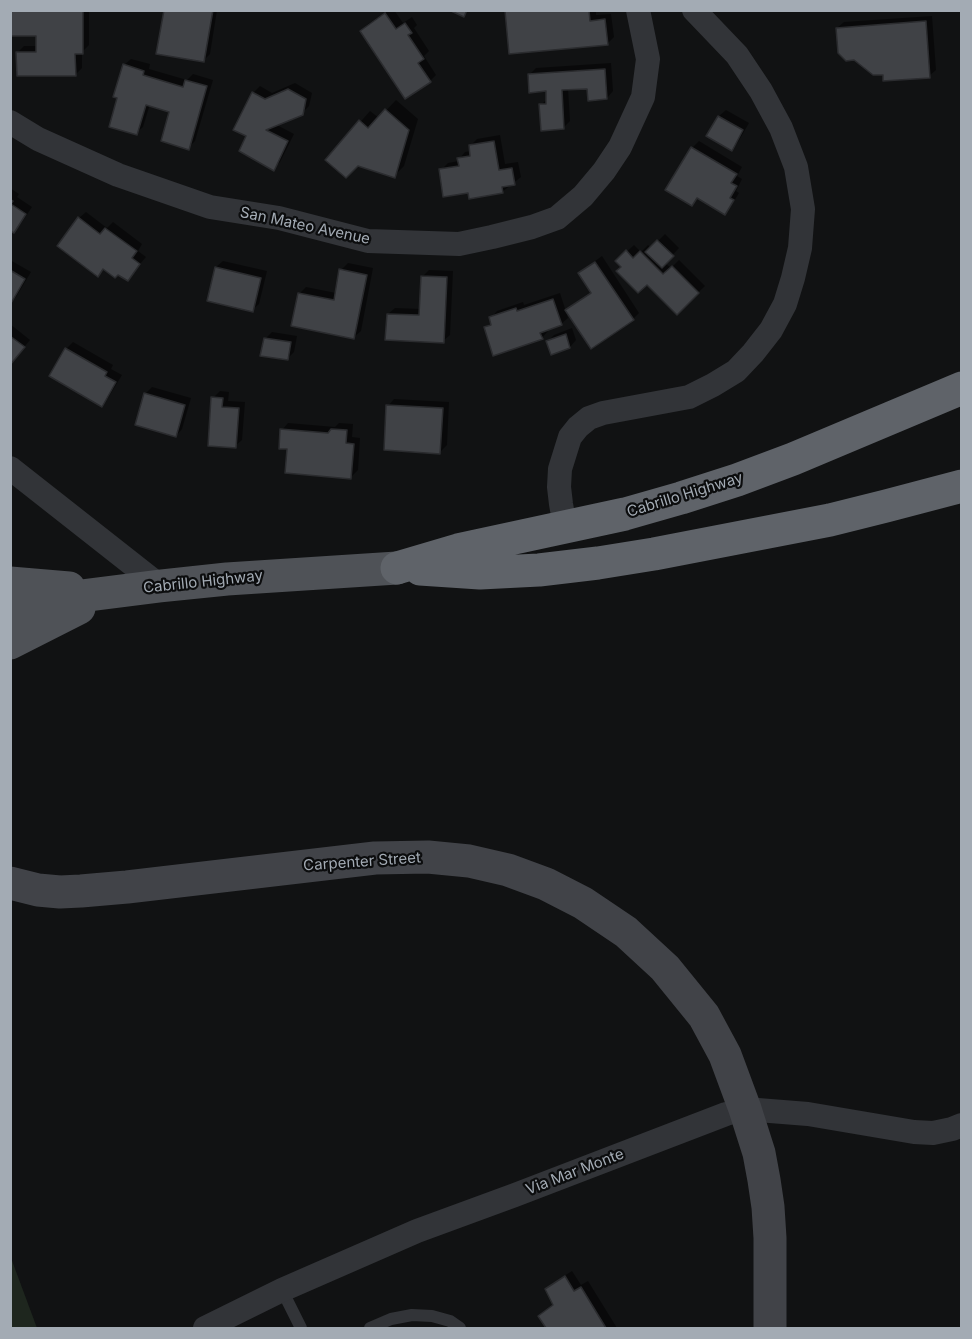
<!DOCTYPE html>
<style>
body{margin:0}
#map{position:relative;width:972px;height:1339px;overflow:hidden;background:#111213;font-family:Inter,sans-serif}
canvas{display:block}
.frame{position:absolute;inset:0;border:12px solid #a3abb4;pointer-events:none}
</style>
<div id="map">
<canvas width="972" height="1339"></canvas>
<div class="frame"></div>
</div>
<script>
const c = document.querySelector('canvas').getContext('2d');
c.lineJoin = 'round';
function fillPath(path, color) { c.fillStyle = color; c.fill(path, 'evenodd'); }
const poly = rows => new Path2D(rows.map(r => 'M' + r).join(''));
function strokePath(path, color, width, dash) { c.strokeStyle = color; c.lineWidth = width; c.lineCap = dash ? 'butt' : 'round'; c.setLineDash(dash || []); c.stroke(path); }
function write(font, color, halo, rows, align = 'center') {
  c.font = font + ' Inter,sans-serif'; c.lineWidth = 4.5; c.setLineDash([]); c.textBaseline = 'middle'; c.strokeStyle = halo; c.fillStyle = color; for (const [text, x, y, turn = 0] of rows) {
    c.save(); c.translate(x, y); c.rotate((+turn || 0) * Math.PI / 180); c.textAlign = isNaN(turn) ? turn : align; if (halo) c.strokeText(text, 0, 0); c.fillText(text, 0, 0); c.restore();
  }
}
fillPath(poly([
 [10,1258,11,1258,37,1328,11,1328]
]), '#1e261e');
fillPath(poly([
 [10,10,89,10,89,45,82,52,82,68,75,75,18,52,24,46,38,46,37,34,10,34],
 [166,10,217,10,210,54,203,61],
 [389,10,394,10,403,23,412,17,417,25,414,28,429,51,424,56,436,75,430,81,362,31,368,24],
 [507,10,596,10,596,15,611,14,614,37,607,44,506,12],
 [932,16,936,70,929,76,884,73,837,28,844,22],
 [131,59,150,64,149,69,187,80,193,74,213,80,195,141,188,148,171,111,150,104,143,127,136,133,119,97,124,65],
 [611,63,613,91,607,98,588,87,568,88,570,121,563,128,541,105,548,98,547,90,530,74,536,68],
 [295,83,312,93,309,106,302,113,275,124,294,134,280,162,273,169,248,135,253,93,260,86,272,93],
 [396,100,418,119,404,166,394,176,357,164,327,160,370,111,379,118],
 [726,110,749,123,738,142,732,149,709,136,719,116],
 [500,135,505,164,518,162,521,177,502,192,469,192,441,170,448,163,459,161,459,159,465,152,471,151,470,146,477,139],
 [699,141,742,167,737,176,742,179,736,191,739,193,731,206,725,213,699,197,692,204,692,148],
 [10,188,19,194,17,197,32,207,20,225,14,231,10,231],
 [86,212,107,228,113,222,142,244,138,251,146,257,127,279,105,268,98,275,79,218],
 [665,234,679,248,665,263,671,268,679,260,705,286,677,313,647,283,623,267,617,261,634,245,641,252,648,245,651,248],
 [602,256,639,313,633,319,566,311,573,304,592,291,580,273,587,267],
 [10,260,31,272,16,297,10,303],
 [223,261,267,271,259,304,252,310,216,267],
 [348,263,373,268,361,331,354,337,299,294,306,287,336,293,341,270],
 [429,270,453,271,450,335,443,341,388,314,395,308,421,309,422,277],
 [560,293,568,318,561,324,547,329,548,331,542,338,486,328,492,322,491,318,497,311,523,302,524,305],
 [10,324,30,340,10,364],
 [572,328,576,340,570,347,547,342,554,335],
 [272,332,297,336,294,352,287,359,265,339],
 [73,342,113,365,111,369,122,375,108,398,101,405,51,376,66,349],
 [152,387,191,398,182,429,176,436,137,424,146,393],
 [220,391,229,392,228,401,245,402,242,440,235,446,213,398],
 [394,399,449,402,447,445,440,452,388,406],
 [288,423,335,427,339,423,353,424,352,437,360,438,358,470,351,477,288,448,282,430],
 [572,1271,581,1285,588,1281,617,1328,547,1328,540,1316,554,1304,546,1289,553,1283]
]), '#0007');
const building = poly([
 [31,10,83,10,83,54,75,54,76,76,17,76,16,52,36,52,36,36,10,36,10,11,31,10],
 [164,10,213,10,204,62,156,54,164,10],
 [449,10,467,10,464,17,449,10],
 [589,10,590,21,605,19,608,45,509,54,505,11,589,10],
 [385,13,396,29,405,23,412,33,408,35,424,59,418,63,431,82,405,99,360,31,385,13],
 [926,21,930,78,883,81,883,75,873,75,854,60,846,61,838,53,836,28,926,21],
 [123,64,144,71,143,75,183,87,185,80,207,86,189,150,161,141,169,112,146,105,137,135,109,127,117,98,113,97,123,64],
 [605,69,607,99,588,101,587,89,562,90,564,129,541,131,539,104,546,104,546,91,529,93,528,74,605,69],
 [288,89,306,99,303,115,266,130,288,141,274,171,239,151,246,136,233,130,252,92,265,99,288,89],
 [385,109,409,130,395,178,358,166,346,178,325,160,359,120,368,128,385,109],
 [718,116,743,130,732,151,706,136,718,116],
 [494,141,499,170,512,168,515,185,502,187,503,193,469,199,468,193,443,197,439,169,459,166,457,158,470,156,469,145,494,141],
 [691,147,737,174,731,183,737,186,730,198,734,200,725,215,697,198,692,206,665,190,691,147],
 [10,199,13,201,11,204,26,214,14,233,10,231,10,199],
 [78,217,100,234,105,228,137,251,132,258,140,264,128,281,118,275,115,278,103,269,98,277,57,246,78,217],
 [657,240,674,256,662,268,645,252,657,240],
 [626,250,633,258,640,251,663,274,672,266,699,293,677,315,647,285,638,293,616,271,621,267,615,261,626,250],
 [595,262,634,320,591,349,565,310,591,293,578,273,595,262],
 [215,267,261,278,253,312,207,301,215,267],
 [339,269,367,275,354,339,291,326,298,293,334,300,339,269],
 [10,270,25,279,10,305,10,270],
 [421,276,447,277,444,343,385,340,387,314,419,315,421,276],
 [553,299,562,325,540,333,543,339,493,356,484,327,491,325,489,317,516,308,517,311,553,299],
 [566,334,570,348,551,355,546,341,566,334],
 [10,336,25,347,10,365,10,336],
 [264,338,291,342,288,360,260,356,264,338],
 [65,348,107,372,105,376,116,382,102,407,49,376,65,348],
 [144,393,185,405,176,437,135,425,144,393],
 [211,397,223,398,222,407,239,408,236,448,208,446,211,397],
 [386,405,443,408,440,454,384,450,386,405],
 [280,429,328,433,331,429,347,430,346,443,354,444,351,479,285,473,287,449,279,449,280,429],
 [565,1276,574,1291,581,1287,606,1328,546,1328,538,1316,553,1305,545,1289,565,1276]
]);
fillPath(building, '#404246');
strokePath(building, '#2b2c2f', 1.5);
strokePath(poly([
 [282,1290,301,1328],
 [370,1328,391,1319,412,1315,432,1316,450,1321,460,1328]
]), '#323438', 12);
strokePath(poly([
 [10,122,38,139,118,175,210,207,279,218,368,241,459,244,492,237,532,227,557,218,583,196,604,171,620,147,643,97,648,59,638,10],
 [10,468,160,586],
 [565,527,561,504,559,487,560,469,570,437,578,427,589,418,603,413,689,397,713,385,736,371,753,353,771,330,785,304,793,278,800,248,803,209,796,167,781,128,761,91,737,55,694,10],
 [205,1328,282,1290,417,1231,515,1195,726,1114,745,1109,808,1114,914,1132,933,1133,952,1129,962,1125]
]), '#323438', 24);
strokePath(poly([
 [10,883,38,890,60,892,81,891,127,887,375,858,428,857,469,861,508,870,546,884,583,903,626,932,665,968,704,1016,725,1055,745,1109,759,1153,764,1180,768,1207,770,1238,770,1328]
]), '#414348', 33);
strokePath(poly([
 [10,583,69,588],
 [10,611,81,596,160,586,227,579,397,568],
 [10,643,79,608]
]), '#4f5257', 33);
strokePath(poly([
 [397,568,458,550,625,514,681,498,737,480,793,459,962,388],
 [420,569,480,573,539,570,598,563,654,554,830,520,886,506,962,486]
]), '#5f6369', 33);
write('15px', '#a3abb4', '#0c0d0e', [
 ["San Mateo Avenue",305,226,12],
 ["Cabrillo Highway",685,495,-17],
 ["Cabrillo Highway",203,582,-6],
 ["Carpenter Street",362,862,-4],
 ["Via Mar Monte",575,1172,-21]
]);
</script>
